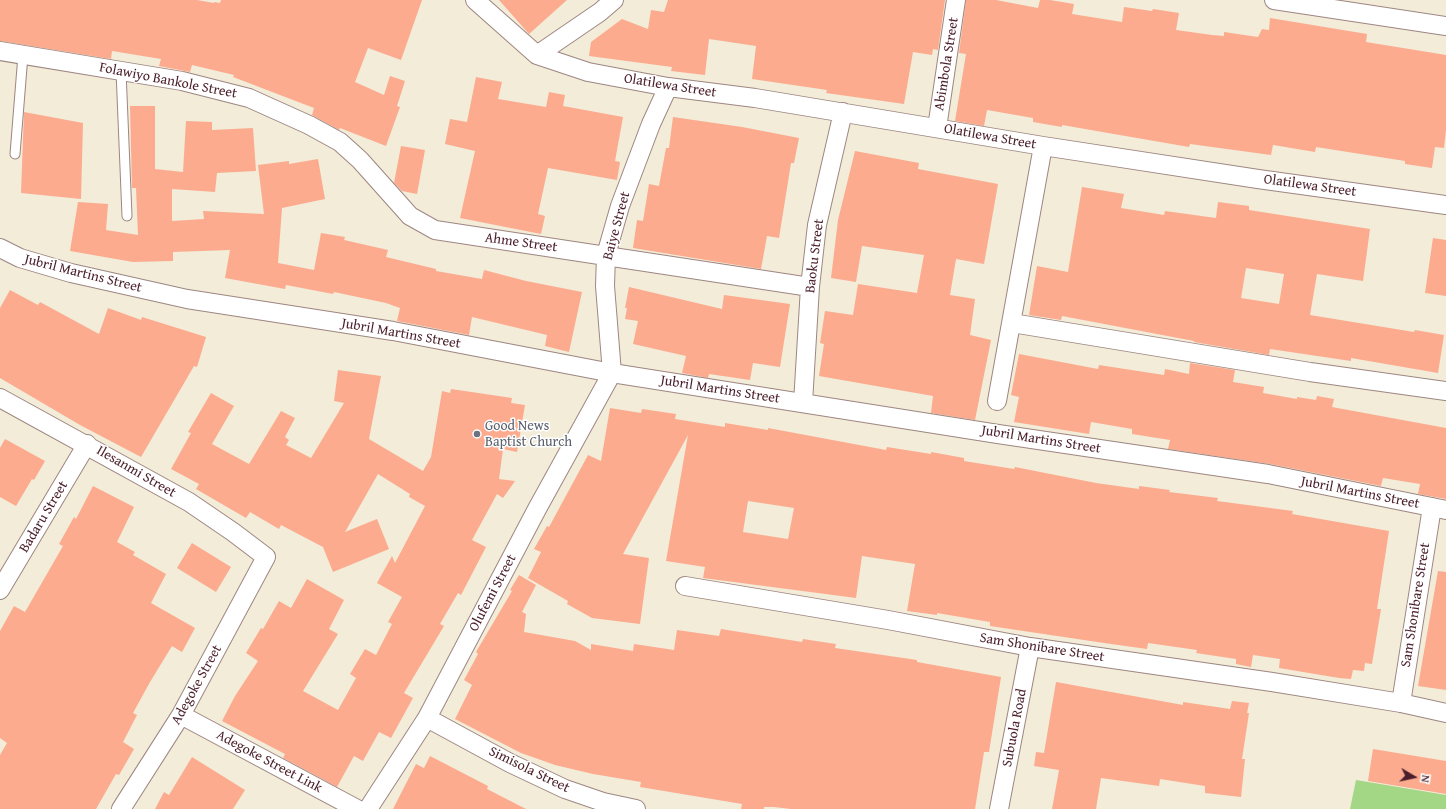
<!DOCTYPE html>
<style>
body{margin:0}
#map{position:relative;width:1446px;height:809px;overflow:hidden;background:#f2ecd8;font-family:"Gentium Book Plus",serif}
canvas{display:block}
.north{position:absolute;left:1394px;top:757px;width:40px;height:40px;-webkit-text-stroke:3px #fff;paint-order:stroke;rotate:99deg;font-size:11px;font-weight:700;line-height:16px;text-align:center;color:#4a1f2b}
.north::after{content:'';display:block;margin:auto;width:14px;height:18px;background:#4a1f2b;clip-path:polygon(50% 0,100% 100%,50% 72%,0 100%)}
</style>
<div id="map">
<canvas width="1446" height="809"></canvas>
<div class="north">N</div>
</div>
<script>
const c = document.querySelector('canvas').getContext('2d');
c.lineJoin = 'round';
function fillPath(path, color) { c.fillStyle = color; c.fill(path, 'evenodd'); }
const poly = rows => new Path2D(rows.map(r => 'M' + r).join(''));
function strokePath(path, color, width, dash) { c.strokeStyle = color; c.lineWidth = width; c.lineCap = dash ? 'butt' : 'round'; c.setLineDash(dash || []); c.stroke(path); }
function write(font, color, halo, rows, align = 'center') {
  c.font = font + ' "Gentium Book Plus",serif'; c.lineWidth = 3; c.setLineDash([]); c.textBaseline = 'middle'; c.strokeStyle = halo; c.fillStyle = color; for (const [text, x, y, turn = 0] of rows) {
    c.save(); c.translate(x, y); c.rotate((+turn || 0) * Math.PI / 180); c.textAlign = isNaN(turn) ? turn : align; if (halo) c.strokeText(text, 0, 0); c.fillText(text, 0, 0); c.restore();
  }
}
fillPath(poly([
 [1356,780,1446,795,1446,809,1350,809]
]), '#a3d685');
fillPath(poly([
 [0,0,197,0,214,3,214,2,220,3,221,0,422,0,401,60,368,48,355,82,384,95,390,76,405,81,397,106,400,107,386,146,340,128,339,130,312,115,314,108,233,77,234,75,192,65,190,72,159,66,161,59,112,51,111,59,0,41],
 [499,0,567,0,529,34],
 [668,0,945,0,938,50,933,49,932,55,913,52,904,104,826,93,827,90,752,79,756,46,709,39,705,75,671,71,672,67,589,56,591,42,622,19,648,29,651,10,664,12],
 [966,0,996,0,1038,8,1040,0,1050,0,1074,4,1072,14,1122,22,1124,7,1152,11,1153,9,1179,13,1176,30,1212,35,1224,36,1224,32,1258,37,1262,29,1269,30,1270,18,1367,34,1366,42,1446,55,1446,130,1444,148,1435,147,1432,168,1405,164,1405,161,1316,147,1315,152,1273,145,1271,155,1190,144,1189,147,1062,125,1062,127,1033,122,1033,118,987,110,984,126,955,121,966,54,959,53],
 [476,77,502,82,498,99,546,107,549,92,565,95,563,106,623,117,615,161,620,162,617,180,548,168,538,214,545,216,541,234,460,218,475,151,445,144,450,119,467,122],
 [130,106,155,106,155,169,183,172,186,121,212,122,212,130,253,128,256,171,217,173,215,192,172,189,172,221,204,219,203,211,264,214,258,165,289,161,289,164,318,159,325,199,282,208,278,263,314,270,321,233,345,237,344,240,388,250,386,257,436,269,436,271,482,279,484,270,526,281,582,292,569,352,545,346,547,335,472,317,469,335,397,321,400,308,386,303,334,292,333,294,286,285,285,289,225,278,230,250,173,252,173,261,133,262,70,251,78,202,108,204,106,230,138,235,136,188,132,188],
 [24,112,83,123,81,199,21,193],
 [673,117,742,127,799,138,794,163,791,163,779,238,767,236,761,269,633,248,637,220,643,221,649,184,659,186,666,148,669,148],
 [401,146,425,150,417,194,402,191,394,183],
 [855,151,919,163,918,169,998,184,984,264,956,259,950,295,975,299,970,335,991,340,975,420,931,413,933,396,819,376,824,344,820,343,825,311,853,315,858,284,917,293,924,255,862,246,856,282,831,278,838,220],
 [1082,187,1124,194,1121,208,1164,215,1165,211,1216,218,1218,202,1249,206,1249,210,1370,229,1363,281,1317,274,1310,315,1414,332,1415,330,1444,335,1438,373,1351,358,1351,361,1270,349,1269,355,1194,342,1194,341,1062,316,1061,320,1029,315,1037,266,1068,272],
 [1246,268,1284,274,1279,304,1241,298],
 [1433,238,1446,240,1446,296,1425,293],
 [629,287,722,309,724,295,790,304,780,367,753,363,750,380,709,374,708,378,682,373,686,356,633,344,638,321,625,319,627,308,625,308],
 [10,290,38,305,40,302,99,334,108,308,141,320,142,317,206,337,197,367,194,366,141,457,80,425,0,378,0,308],
 [1019,354,1098,369,1099,365,1164,375,1165,369,1189,374,1190,363,1235,370,1233,382,1264,387,1263,393,1297,399,1297,397,1316,400,1317,396,1334,399,1332,407,1446,428,1446,499,1418,494,1420,484,1383,478,1381,486,1270,464,1168,449,1170,440,1132,434,1132,429,1091,422,1089,434,1014,422,1019,397,1011,395],
 [338,370,381,376,369,439,423,471,431,457,442,391,450,393,451,389,512,398,511,403,525,405,517,452,503,449,499,479,515,481,503,498,497,494,472,540,486,547,461,595,458,593,440,624,444,626,404,693,413,698,391,738,379,732,363,761,354,756,337,787,283,758,285,754,222,721,235,696,258,661,246,653,261,628,263,629,279,601,291,608,307,579,344,600,329,629,338,634,303,691,338,710,356,678,350,674,365,649,376,655,392,624,388,622,402,597,377,583,392,556,395,563,425,506,409,497,410,494,378,474,345,532,377,519,389,549,333,572,323,547,281,525,279,529,250,512,246,518,196,489,199,484,171,469,191,433,188,432,211,393,234,406,212,444,249,464,281,411,295,418,285,437,289,440,286,445,311,458,344,403,334,401],
 [610,408,641,413,642,409,676,414,675,419,725,427,725,423,768,430,768,428,886,450,887,447,931,454,931,452,964,458,964,461,1014,469,1015,467,1096,483,1139,489,1139,486,1170,490,1169,492,1218,498,1217,501,1293,511,1292,514,1389,531,1377,609,1381,609,1372,664,1365,663,1364,671,1353,670,1351,679,1339,678,1279,668,1280,659,1253,655,1251,667,1236,664,1236,659,1196,653,1197,650,1148,643,1147,649,1104,643,990,626,990,622,937,613,937,615,907,611,915,564,862,556,856,598,703,578,705,567,666,561,688,435,623,554,649,558,640,624,592,618,567,604,568,601,528,578,541,552,534,549,547,526,549,527,588,455,601,461],
 [748,501,794,508,788,539,743,532],
 [5,439,45,461,34,480,32,479,16,506,0,497,0,448],
 [93,486,134,507,117,542,135,552,133,555,166,574,151,603,195,628,182,652,172,646,150,682,133,713,137,715,123,742,134,749,119,775,116,774,96,809,0,809,0,755,7,743,0,738,0,631,14,606,25,612,63,546,59,544,74,517,76,519],
 [192,543,231,567,216,592,177,568],
 [1438,571,1446,572,1446,690,1418,686],
 [519,575,536,585,522,612,526,614,524,632,575,641,591,650,591,644,633,651,634,644,674,650,677,630,719,636,721,629,802,642,803,639,836,644,835,648,917,660,917,662,1001,677,989,752,984,752,975,809,791,809,774,807,764,807,764,809,741,809,742,804,640,787,641,782,593,774,555,765,521,753,455,719,472,685,464,680,478,654,476,652,512,591,510,590],
 [1056,682,1183,705,1183,702,1230,709,1232,701,1249,703,1247,713,1249,713,1242,759,1245,759,1241,797,1205,793,1205,786,1160,779,1159,786,1101,778,1096,809,1052,809,1059,770,1034,766,1036,752,1044,753],
 [1373,749,1446,761,1446,794,1368,781],
 [430,756,488,786,487,789,526,809,393,809,416,764,424,768],
 [192,757,245,790,233,809,155,809,164,792,169,795]
]), '#fcab8f');
const service = poly([
 [121,71,127,216],
 [15,154,23,55]
]);
const minor = poly([
 [475,0,537,55,588,72,668,87,755,98,1043,146,1258,179,1446,205],
 [1274,0,1446,26],
 [0,51,182,81,249,98,309,125,340,142,360,160,410,216,435,230,810,287],
 [537,55,600,12,614,0],
 [937,128,956,0],
 [0,248,20,258,71,273,187,299,393,331,612,373,998,434,1268,474,1446,510],
 [1012,323,1310,372,1446,391],
 [0,398,189,502,233,532,266,557,181,715,121,809],
 [997,401,1043,146],
 [803,403,810,287,817,225,843,112],
 [685,586,888,620,1030,647,1272,682,1401,703,1446,713],
 [0,590,87,444],
 [1401,703,1432,507],
 [181,715,357,809],
 [427,718,510,763,565,789,603,802,636,809],
 [368,809,427,718,537,509,612,373,605,286,606,255,620,206,651,124,668,87],
 [999,809,1030,647]
]);
strokePath(service, '#9e8682', 11);
strokePath(minor, '#9e8682', 20);
strokePath(service, '#fff', 9);
strokePath(minor, '#fff', 18);
for (const [x, y, r, color] of [
 [477,434,4,"#6b7280"]
]) { const dot = new Path2D(); dot.arc(x, y, r, 0, 2 * Math.PI); c.fillStyle = color; c.fill(dot); strokePath(dot, '#fff', 1.5); }
write('14px', '#4a1f2b', '#fff', [
 ["Abimbola Street",947,64,-81],
 ["Folawiyo Bankole Street",168,81,11],
 ["Olatilewa Street",670,86,9],
 ["Olatilewa Street",990,137,10],
 ["Olatilewa Street",1310,186,8],
 ["Baiye Street",617,226,-75],
 ["Ahme Street",521,243,8],
 ["Baoku Street",815,256,-83],
 ["Jubril Martins Street",83,274,14],
 ["Jubril Martins Street",401,334,10],
 ["Jubril Martins Street",720,390,9],
 ["Jubril Martins Street",1041,440,9],
 ["Ilesanmi Street",136,472,30],
 ["Jubril Martins Street",1360,493,11],
 ["Badaru Street",44,517,-59],
 ["Olufemi Street",493,593,-62],
 ["Sam Shonibare Street",1416,605,-81],
 ["Sam Shonibare Street",1042,648,9],
 ["Adegoke Street",197,685,-61],
 ["Subuola Road",1015,728,-79],
 ["Adegoke Street Link",269,762,28],
 ["Simisola Street",529,770,26]
]);
write('14px', '#5b616d', '#fff', [
 ["Good News",485,426],
 ["Baptist Church",485,442]
], 'left');
</script>
